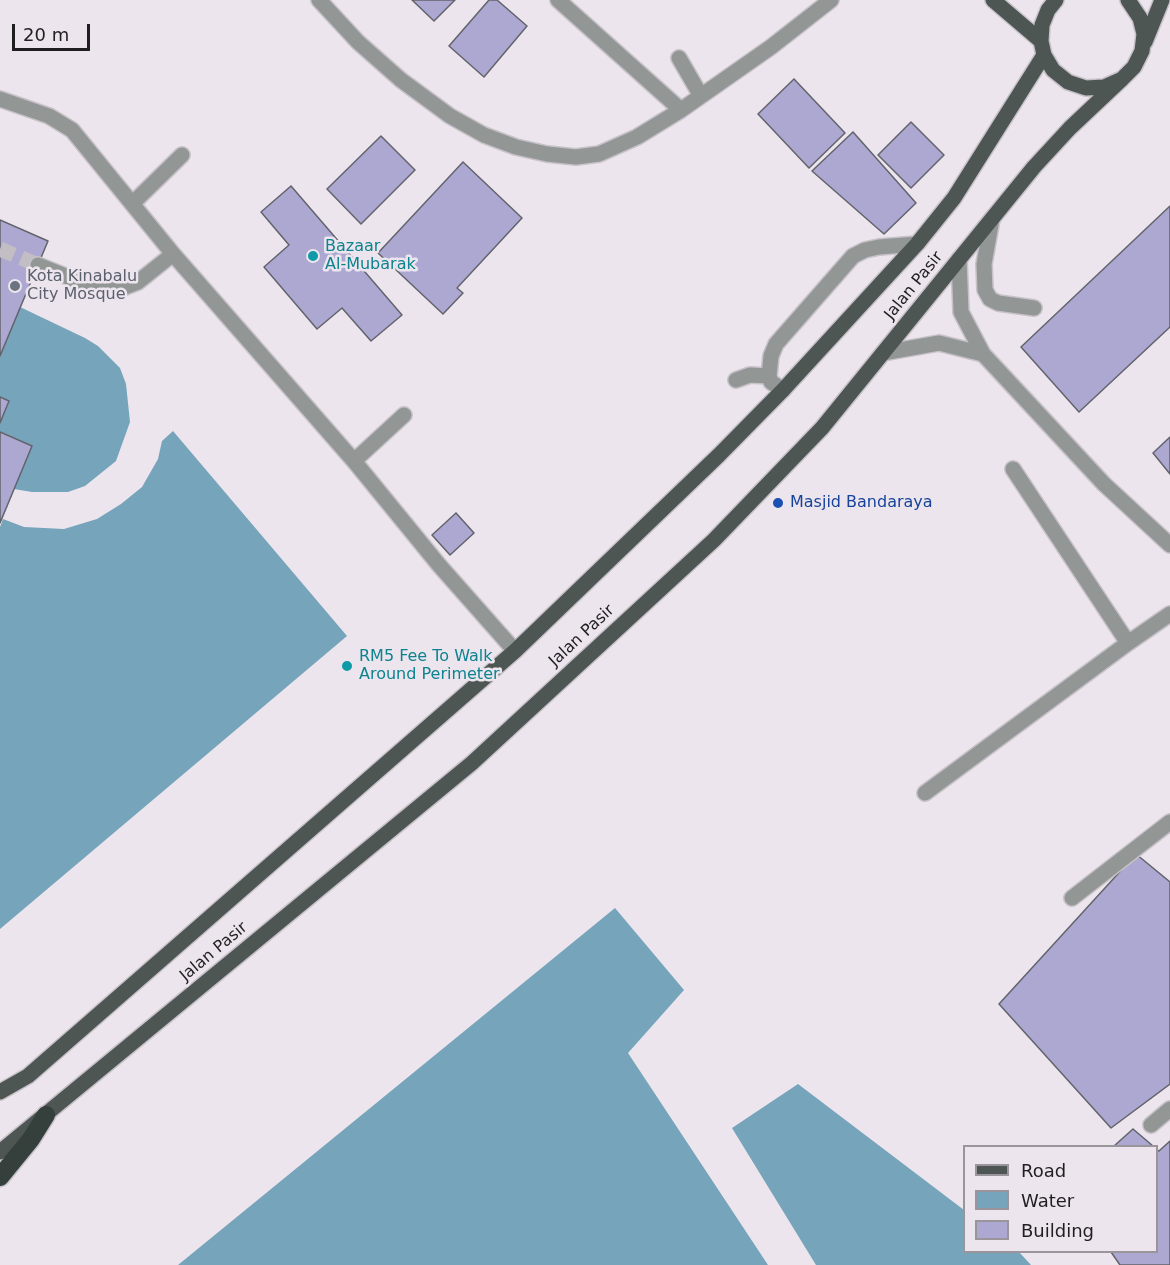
<!DOCTYPE html>
<style>
body{margin:0}
#map{position:relative;width:1170px;height:1265px;overflow:hidden;background:#ece5ed;font-family:"DejaVu Sans",sans-serif}
canvas{display:block}
.legend{position:absolute;left:963px;top:1145px;width:195px;height:108px;box-sizing:border-box;background:#ece5ed;border:2px solid #9a959b;margin:0;padding:8px 10px;list-style:none;font-size:18px;color:#201e21}
.legend li{display:flex;align-items:center;gap:12px;height:30px}
.legend b{width:30px;border:2px solid #9a959b}
.scale{position:absolute;left:12px;top:24px;width:78px;height:27px;box-sizing:border-box;border:3px solid #201e21;border-top:0;padding-left:8px;font-size:18px;line-height:21px;white-space:nowrap;color:#201e21;-webkit-text-stroke:4px #ece5ed;paint-order:stroke}
</style>
<div id="map">
<canvas width="1170" height="1265"></canvas>
<ul class="legend">
<li><b style="height:8px;background:#4d5653"></b>Road</li>
<li><b style="height:16px;background:#76a4ba"></b>Water</li>
<li><b style="height:16px;background:#aca8d2"></b>Building</li>
</ul>
<div class="scale">20 m</div>
</div>
<script>
const c = document.querySelector('canvas').getContext('2d');
c.lineJoin = 'round';
function fillPath(path, color) { c.fillStyle = color; c.fill(path, 'evenodd'); }
const poly = rows => new Path2D(rows.map(r => 'M' + r).join(''));
function strokePath(path, color, width, dash) { c.strokeStyle = color; c.lineWidth = width; c.lineCap = dash ? 'butt' : 'round'; c.setLineDash(dash || []); c.stroke(path); }
function write(font, color, halo, rows, align = 'center') {
  c.font = font + ' "DejaVu Sans",sans-serif'; c.lineWidth = 5; c.setLineDash([]); c.textBaseline = 'middle'; c.strokeStyle = halo; c.fillStyle = color; for (const [text, x, y, turn = 0] of rows) {
    c.save(); c.translate(x, y); c.rotate((+turn || 0) * Math.PI / 180); c.textAlign = isNaN(turn) ? turn : align; if (halo) c.strokeText(text, 0, 0); c.fillText(text, 0, 0); c.restore();
  }
}
fillPath(poly([
 [20,307,85,338,98,346,120,368,126,384,130,422,116,461,85,486,68,492,32,492,14,489,0,432,0,423,9,402,0,397,0,356],
 [173,431,347,636,0,929,0,527,3,519,24,527,64,529,97,519,121,504,142,487,158,459,162,441],
 [615,908,684,990,628,1053,768,1265,178,1265],
 [798,1084,964,1210,964,1252,1019,1252,1031,1265,816,1265,732,1128]
]), '#76a4ba');
const building = poly([
 [412,0,455,0,434,21,412,0],
 [489,0,497,0,527,26,484,77,449,46,489,0],
 [794,79,845,133,809,168,758,114,794,79],
 [911,122,944,155,911,188,878,155,911,122],
 [853,132,916,203,884,234,812,171,853,132],
 [381,136,415,170,361,224,327,189,381,136],
 [463,162,522,218,457,288,463,293,443,314,378,253,463,162],
 [291,186,402,315,371,341,342,308,317,329,264,267,289,245,261,212,291,186],
 [1170,206,1170,327,1079,412,1021,347,1170,206],
 [0,220,48,241,0,356,0,220],
 [0,397,9,401,0,423,0,397],
 [0,432,32,446,0,523,0,432],
 [1170,437,1170,474,1153,453,1170,437],
 [456,513,474,533,450,555,432,535,456,513],
 [1136,854,1170,882,1170,1084,1111,1128,999,1004,1136,854],
 [1133,1129,1153,1146,1114,1146,1133,1129],
 [1170,1141,1170,1265,1120,1265,1111,1252,1156,1252,1156,1150,1159,1151,1170,1141]
]);
fillPath(building, '#aca8d2');
strokePath(building, '#63636c', 1.5);
strokePath(poly([
 [0,249,38,265]
]), '#c3bdc4', 15, [15, 8]);
const minor = poly([
 [319,0,358,42,401,80,450,116,484,135,516,147,547,154,576,157,599,154,637,137,681,110,771,47,831,0],
 [558,0,681,110],
 [679,58,701,96],
 [0,99,49,116,72,130,173,254,354,461,439,565,515,651],
 [132,204,182,155],
 [992,219,984,264,985,290,990,299,998,303,1034,308],
 [959,259,961,312,983,354,1104,484,1170,545],
 [38,265,103,291,120,289,138,282,173,254],
 [883,353,939,343,983,354],
 [736,380,750,375,769,376],
 [783,390,771,382,769,376,771,356,776,344,853,256,865,250,879,247,917,244],
 [354,461,404,415],
 [1013,469,1128,643],
 [925,793,1128,643,1170,614],
 [1072,898,1170,822],
 [1151,1125,1170,1109]
]);
const major = poly([
 [993,0,1041,41],
 [1056,0,1048,10,1042,25,1041,41,1044,55,1053,70,1068,82,1086,88,1104,87,1122,79,1134,67,1142,51,1144,34,1140,18,1128,0],
 [1145,42,1162,0],
 [0,1092,28,1076,515,651,719,455,783,390,917,244,954,198,1044,55],
 [0,1152,472,763,714,540,822,428,1034,167,1070,128,1122,79]
]);
const highway = poly([
 [0,1177,31,1139,46,1115]
]);
strokePath(minor, '#c7c1c8', 18);
strokePath(major, '#c7c1c8', 18);
strokePath(highway, '#c7c1c8', 21);
strokePath(minor, '#929796', 15);
strokePath(major, '#4d5653', 15);
strokePath(highway, '#353f3c', 18);
for (const [x, y, r, color] of [
 [313,256,6,"#0f9aa8"],
 [15,286,6,"#6b7280"],
 [778,503,6,"#1a4fb4"],
 [347,666,6,"#0f9aa8"]
]) { const dot = new Path2D(); dot.arc(x, y, r, 0, 2 * Math.PI); c.fillStyle = color; c.fill(dot); strokePath(dot, '#ece5ed', 2); }
write('16px', '#0d838f', '#ece5ed', [
 ["Bazaar",325,247],
 ["Al-Mubarak",325,265],
 ["RM5 Fee To Walk",359,657],
 ["Around Perimeter",359,675]
], 'left');
write('16px', '#5b616d', '#ece5ed', [
 ["Kota Kinabalu",27,277],
 ["City Mosque",27,295]
], 'left');
write('16px', '#201e21', '#ece5ed', [
 ["Jalan Pasir",914,286,-51],
 ["Jalan Pasir",582,636,-43],
 ["Jalan Pasir",214,952,-40]
]);
write('16px', '#164399', '#ece5ed', [
 ["Masjid Bandaraya",790,503]
], 'left');
</script>
